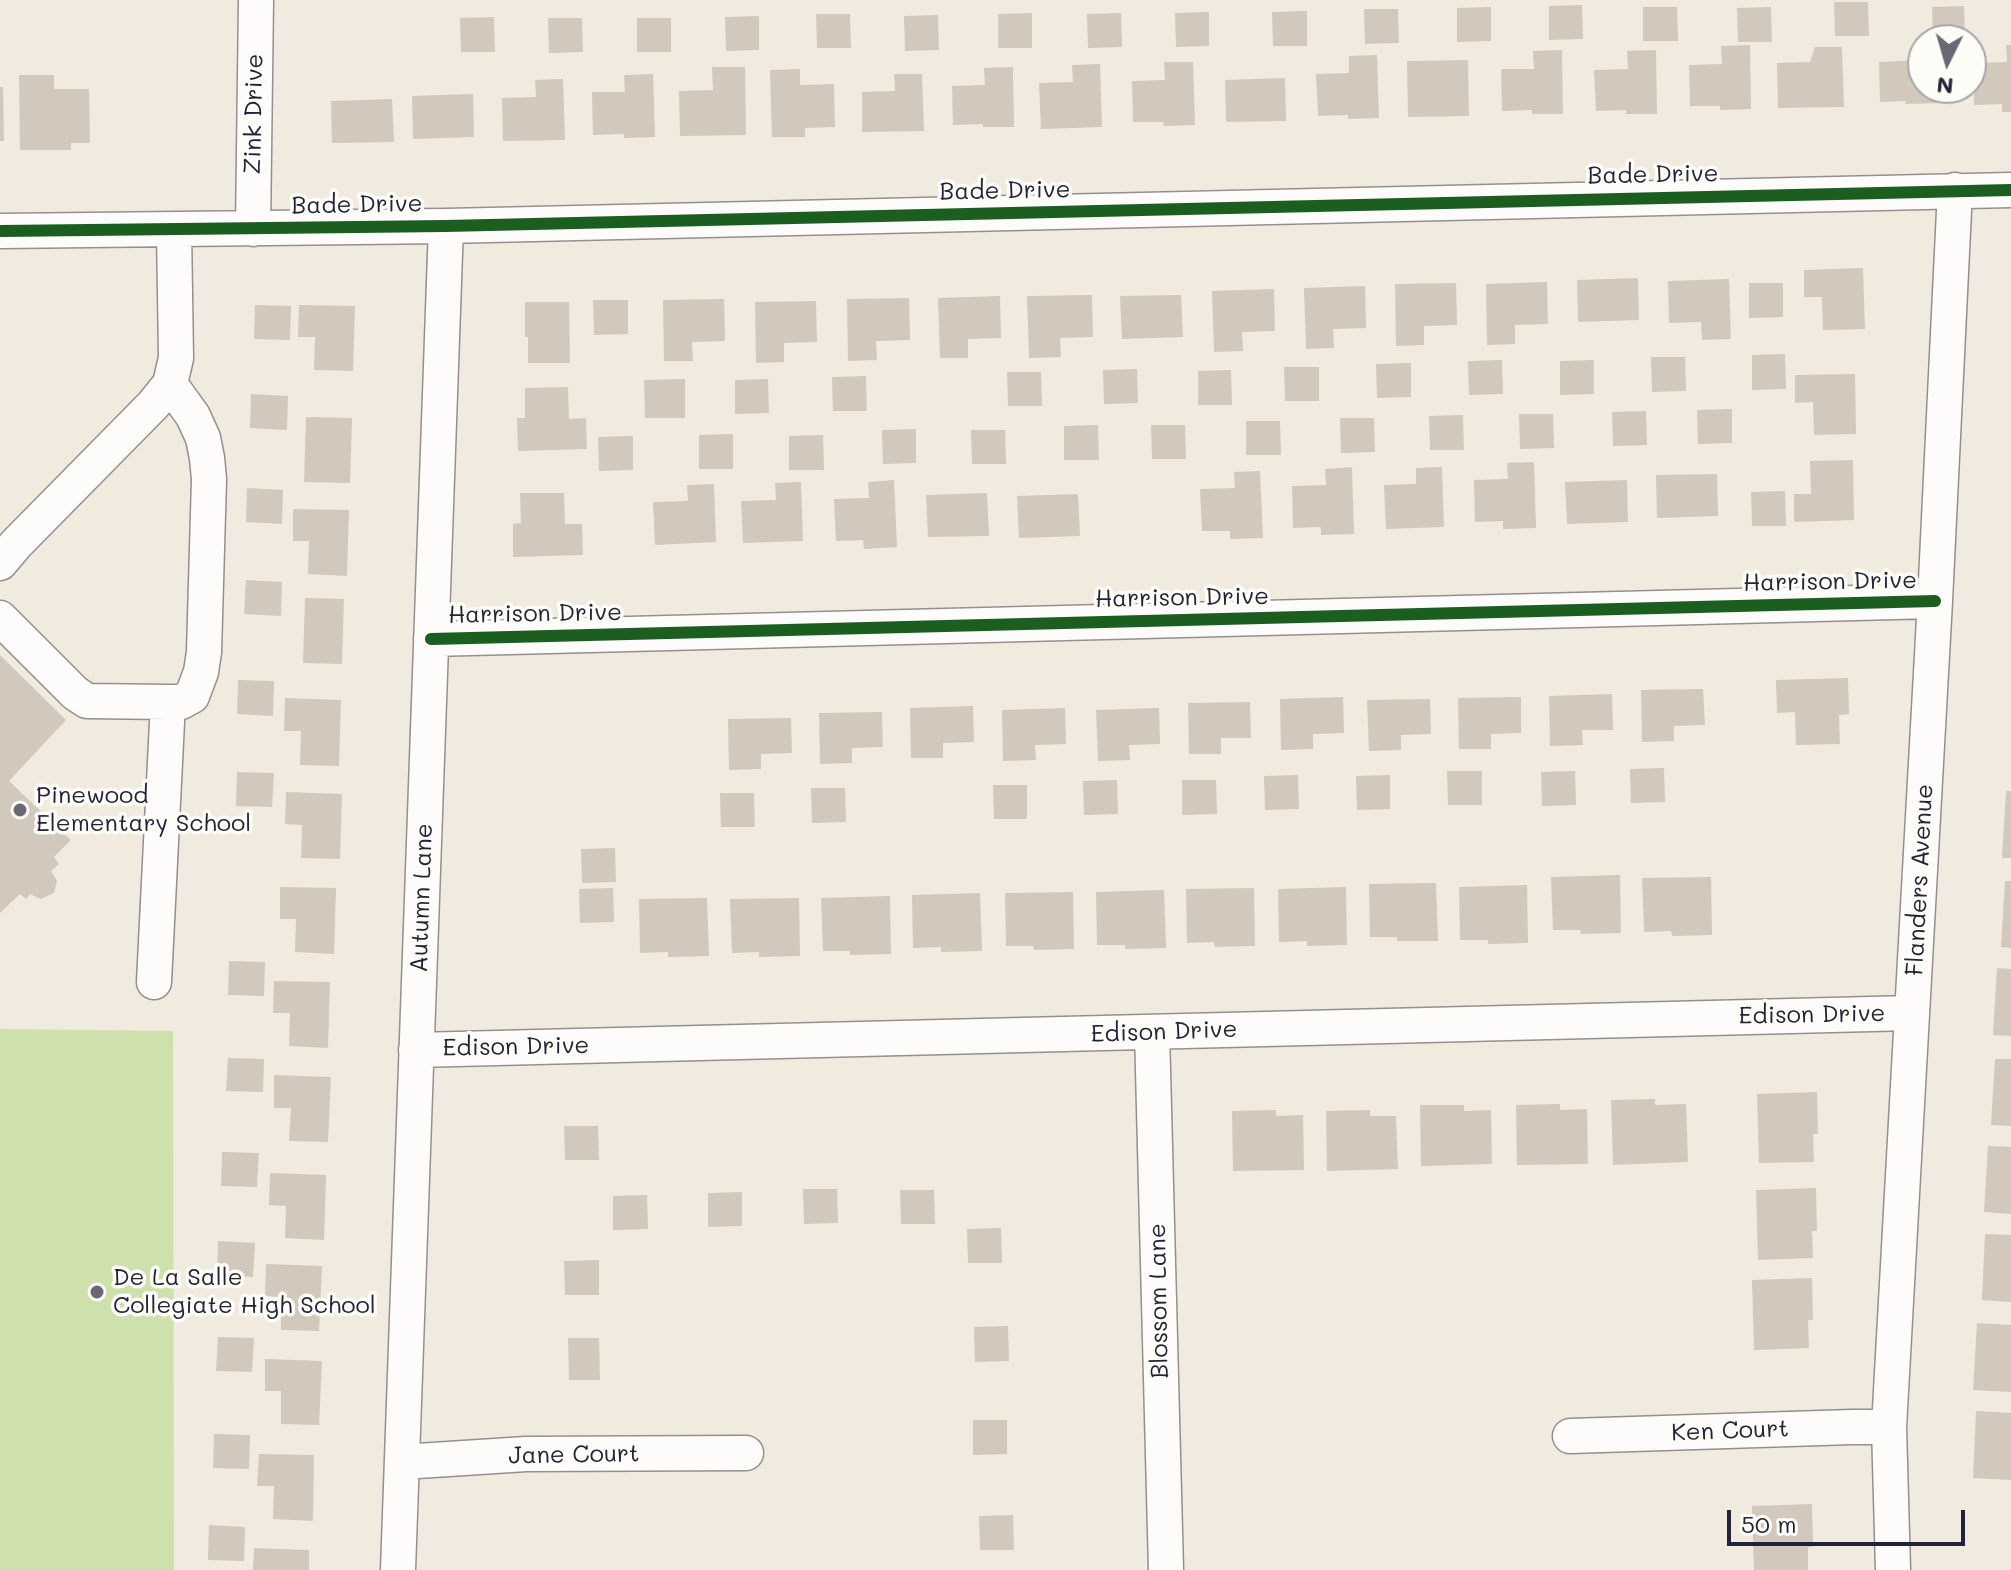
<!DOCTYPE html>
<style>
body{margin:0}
#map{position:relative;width:2011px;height:1570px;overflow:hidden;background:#f0eadf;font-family:Mali,sans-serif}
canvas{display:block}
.north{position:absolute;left:1907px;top:24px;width:80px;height:80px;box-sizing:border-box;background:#fdfcf7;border:2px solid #a5a5ac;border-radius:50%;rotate:185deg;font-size:22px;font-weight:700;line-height:32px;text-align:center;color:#22223b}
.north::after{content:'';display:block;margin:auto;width:28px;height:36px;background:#6a6874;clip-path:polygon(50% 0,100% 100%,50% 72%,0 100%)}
.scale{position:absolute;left:1727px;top:1510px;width:238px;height:36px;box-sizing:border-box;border:4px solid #22223b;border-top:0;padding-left:10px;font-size:24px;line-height:28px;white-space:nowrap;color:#22223b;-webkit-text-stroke:6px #fdfcf7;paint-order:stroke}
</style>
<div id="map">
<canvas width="2011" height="1570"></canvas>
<div class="north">N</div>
<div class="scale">50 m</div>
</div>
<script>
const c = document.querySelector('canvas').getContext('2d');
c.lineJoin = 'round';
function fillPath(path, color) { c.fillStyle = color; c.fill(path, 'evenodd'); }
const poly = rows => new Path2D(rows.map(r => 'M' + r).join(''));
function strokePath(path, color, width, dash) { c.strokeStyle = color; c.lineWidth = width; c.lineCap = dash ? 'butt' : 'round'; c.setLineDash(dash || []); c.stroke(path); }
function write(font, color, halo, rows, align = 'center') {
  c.font = font + ' Mali,sans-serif'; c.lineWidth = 7; c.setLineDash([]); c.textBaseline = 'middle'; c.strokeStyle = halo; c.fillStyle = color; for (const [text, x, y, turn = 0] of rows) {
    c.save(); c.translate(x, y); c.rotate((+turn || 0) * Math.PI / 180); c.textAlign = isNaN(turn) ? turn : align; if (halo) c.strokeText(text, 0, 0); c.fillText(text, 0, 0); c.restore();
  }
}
fillPath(poly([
 [0,1029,173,1031,174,1570,0,1570]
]), '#cee1ac');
fillPath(poly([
 [1834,2,1868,2,1869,36,1835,36],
 [1582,5,1583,39,1549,40,1549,6],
 [1964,6,1965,40,1933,40,1932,7],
 [1491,7,1491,41,1457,42,1457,8],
 [1643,7,1677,7,1678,41,1643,41],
 [1771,7,1772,42,1738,42,1737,8],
 [1364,9,1398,9,1399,43,1365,44],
 [1307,11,1307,46,1273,46,1272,12],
 [1209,12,1209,46,1176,47,1175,13],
 [1032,13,1032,48,998,48,998,14],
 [1121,13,1122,47,1088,48,1087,14],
 [816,14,850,14,851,48,817,48],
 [938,15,939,50,905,51,904,16],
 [759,16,759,50,726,51,725,17],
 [494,17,495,52,461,52,460,18],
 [548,18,582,18,583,52,549,53],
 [637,18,671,18,671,52,637,52],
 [1750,45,1751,109,1720,110,1720,106,1690,106,1689,65,1722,64,1721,46],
 [2006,45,2011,45,2011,112,2002,112,2002,104,1974,105,1974,63,2007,62],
 [1815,47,1842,47,1844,107,1778,108,1777,63,1810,62],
 [1562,50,1563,114,1532,114,1532,110,1502,111,1501,69,1534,69,1533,51],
 [1656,50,1657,114,1626,114,1626,110,1596,111,1594,70,1628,69,1627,51],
 [1377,55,1379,118,1348,119,1348,115,1318,116,1316,74,1349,73,1349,56],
 [1468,60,1469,116,1408,117,1407,61],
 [1923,60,1923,88,1940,88,1941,103,1905,104,1906,101,1880,102,1879,62],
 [1164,62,1193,62,1195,125,1164,126,1163,122,1133,122,1132,81,1165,80],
 [1100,64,1102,127,1041,129,1039,83,1073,82,1072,65],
 [712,67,745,67,746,135,680,136,679,91,713,90],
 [1013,67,1014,127,983,127,983,124,953,125,952,86,985,85,984,68],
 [800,69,800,85,834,84,835,127,805,128,805,137,772,137,770,70],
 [653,74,655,137,624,138,624,134,593,135,592,92,625,92,624,75],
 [894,74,922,74,924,131,862,132,862,92,895,91],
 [19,75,54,75,54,89,89,89,90,143,71,143,71,150,20,150],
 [1285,78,1286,121,1226,122,1225,80],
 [563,79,565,140,503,141,502,98,536,97,535,80],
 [0,87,3,87,4,141,0,141],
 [473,94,474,137,413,139,412,96],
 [392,99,394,142,332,143,331,101],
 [1863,268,1865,329,1823,330,1822,297,1804,297,1804,270],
 [1638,278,1639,320,1578,322,1577,280],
 [1729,279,1731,339,1702,340,1701,322,1669,323,1668,281],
 [1547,282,1548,324,1515,325,1515,344,1487,345,1486,284],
 [1456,283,1457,325,1424,326,1424,345,1396,346,1395,284],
 [1749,283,1783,283,1783,317,1749,318],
 [1365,286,1366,328,1333,329,1334,348,1306,349,1304,288],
 [1274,289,1275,331,1242,332,1243,351,1214,352,1212,291],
 [1092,295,1093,337,1060,338,1061,357,1029,358,1027,296],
 [1181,295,1183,337,1122,339,1120,296],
 [1000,296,1001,338,968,339,968,358,940,358,938,298],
 [909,298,910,340,876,341,877,360,848,361,847,299],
 [724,299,725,341,692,342,693,361,664,361,663,300],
 [593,300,628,300,628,334,594,335],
 [816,301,817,342,784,343,784,362,756,363,755,302],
 [525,302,569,302,570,363,528,363,528,337,525,337],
 [255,305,291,306,290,340,254,339],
 [299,305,355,306,353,371,314,370,315,337,298,337],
 [1785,354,1786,389,1752,390,1752,355],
 [1651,357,1685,357,1686,391,1652,392],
 [1502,360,1503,394,1469,395,1468,361],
 [1594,360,1594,394,1560,395,1560,361],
 [1411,363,1411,397,1377,398,1376,364],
 [1284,367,1319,367,1319,401,1285,401],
 [1137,369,1138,403,1104,404,1103,370],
 [1231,370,1232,405,1198,405,1198,371],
 [1007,372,1041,372,1042,406,1008,406],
 [1855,374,1856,434,1814,435,1813,402,1795,403,1795,375],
 [866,376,867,411,833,411,832,377],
 [685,379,685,418,645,418,644,380],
 [768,379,769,413,735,414,735,380],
 [568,387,569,419,586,418,587,449,518,451,517,418,525,418,525,388],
 [251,394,288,396,287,430,250,428],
 [1732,409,1732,443,1698,444,1697,410],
 [1646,411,1647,445,1613,446,1612,412],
 [1519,414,1553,414,1554,448,1520,449],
 [1463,415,1464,450,1430,450,1429,416],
 [306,417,352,418,350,483,304,482],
 [1340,418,1374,418,1375,452,1341,453],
 [1246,421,1280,421,1281,455,1246,455],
 [1098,425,1099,460,1064,460,1064,426],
 [1151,425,1185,425,1186,459,1152,459],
 [916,429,916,463,883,464,882,430],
 [971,430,1005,430,1006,464,972,464],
 [733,434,733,469,699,469,699,435],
 [823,435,824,470,789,470,789,436],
 [633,436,633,470,599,471,598,437],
 [1853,460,1854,520,1794,522,1794,494,1811,494,1810,461],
 [1534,462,1536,528,1503,529,1503,521,1475,522,1474,480,1508,479,1507,463],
 [1352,467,1354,534,1321,535,1321,527,1293,528,1292,486,1326,485,1325,469],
 [1442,467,1444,527,1386,529,1384,485,1416,484,1416,468],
 [1260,471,1263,538,1230,539,1230,531,1202,531,1200,489,1235,488,1234,472],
 [1717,474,1718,516,1657,518,1656,475],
 [894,480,897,547,864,549,863,540,836,541,834,499,869,498,868,482],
 [1627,480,1628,522,1567,524,1565,482],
 [801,482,803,541,743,543,741,501,776,500,775,483],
 [714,484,716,542,655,545,653,502,688,501,687,485],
 [247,488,283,490,282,524,246,522],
 [1785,491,1786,526,1752,526,1751,492],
 [520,493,564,493,565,524,582,524,583,555,513,557,513,524,521,523],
 [987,493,989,536,928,537,926,495],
 [1078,494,1080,536,1019,538,1017,496],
 [293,509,349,510,347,576,308,574,309,541,293,541],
 [246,580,282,582,281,616,244,614],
 [305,598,344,599,342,664,303,663],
 [0,655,66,720,9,781,71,840,54,857,59,864,51,871,57,881,54,893,41,899,30,894,26,899,20,894,0,913],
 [1848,678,1849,714,1839,715,1840,744,1796,745,1795,712,1777,713,1776,680],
 [238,680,274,681,273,716,237,714],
 [1703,689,1705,725,1674,726,1674,741,1642,742,1641,690],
 [1612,694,1613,730,1582,730,1583,745,1550,746,1549,696],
 [1343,697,1344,733,1313,734,1313,749,1281,750,1280,699],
 [1521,697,1521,733,1491,734,1491,749,1459,749,1458,698],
 [285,698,341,700,339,766,300,765,301,731,284,731],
 [1430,699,1431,734,1401,735,1401,750,1369,751,1367,700],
 [1250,702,1251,738,1221,738,1221,754,1189,754,1188,703],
 [973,706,974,742,943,743,943,758,911,758,910,708],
 [1065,708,1066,744,1035,745,1036,760,1003,761,1002,710],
 [1159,708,1160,744,1129,745,1130,760,1098,761,1096,710],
 [882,712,883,747,852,748,852,763,820,764,819,713],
 [791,718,792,753,761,754,761,769,729,770,728,719],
 [1664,768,1665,802,1631,803,1630,769],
 [1447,771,1482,771,1482,805,1448,805],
 [1575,771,1576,805,1542,806,1541,772],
 [237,772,274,773,272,807,236,806],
 [1298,775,1299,809,1265,810,1264,776],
 [1390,775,1390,809,1357,810,1356,776],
 [1117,780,1118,814,1084,815,1083,781],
 [1182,780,1216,780,1217,814,1182,815],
 [993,785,1027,785,1027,819,994,819],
 [811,788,845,788,846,822,812,823],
 [2006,791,2011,791,2011,858,2002,858],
 [286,792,342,794,340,859,301,858,302,825,285,824],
 [720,793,754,793,755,827,721,827],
 [615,848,616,882,582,883,581,849],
 [1620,875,1621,933,1581,934,1580,930,1553,930,1551,877],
 [1711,877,1712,935,1672,936,1671,931,1644,932,1642,878],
 [2005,881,2011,881,2011,948,2001,947],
 [1436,883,1438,941,1397,941,1397,937,1370,937,1369,884],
 [1527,885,1528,943,1488,944,1488,940,1460,940,1459,887],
 [280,887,336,888,334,954,295,952,296,919,280,919],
 [1346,887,1347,945,1307,946,1307,941,1279,942,1278,889],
 [613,888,614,922,580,923,579,889],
 [1254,888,1255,946,1215,947,1214,942,1187,943,1186,889],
 [1164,890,1166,948,1125,949,1125,945,1097,945,1096,892],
 [1073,892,1074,949,1034,950,1033,946,1006,946,1005,893],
 [980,893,982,951,941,952,941,947,913,948,912,895],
 [890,896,891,954,850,955,850,951,823,951,821,898],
 [707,898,709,956,668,957,668,952,640,953,639,899],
 [799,898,800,956,759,957,759,952,732,953,730,899],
 [229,961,265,962,264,996,228,995],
 [1997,968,2011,969,2011,1036,1993,1035],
 [274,981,330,982,328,1048,289,1046,290,1013,273,1013],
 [228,1058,264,1059,263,1092,226,1091],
 [1995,1059,2011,1059,2011,1126,1991,1125],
 [274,1075,331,1077,328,1142,289,1141,291,1108,274,1108],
 [1817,1092,1818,1134,1813,1134,1814,1162,1759,1163,1757,1094],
 [1655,1099,1655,1105,1686,1104,1688,1162,1613,1165,1611,1100],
 [1560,1104,1560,1110,1587,1109,1588,1164,1517,1165,1516,1105],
 [1420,1105,1464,1105,1464,1111,1491,1110,1492,1164,1421,1166],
 [1276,1110,1276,1116,1303,1115,1304,1170,1233,1171,1232,1111],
 [1370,1110,1370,1116,1396,1116,1398,1169,1327,1171,1326,1111],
 [564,1126,598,1126,599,1160,565,1160],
 [1988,1146,2011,1147,2011,1214,1984,1212],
 [222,1152,259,1153,257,1187,221,1186],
 [270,1173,326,1175,324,1240,285,1238,286,1206,269,1205],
 [1816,1188,1817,1231,1812,1231,1813,1258,1758,1260,1756,1190],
 [803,1189,837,1189,838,1223,804,1224],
 [900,1190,934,1190,935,1224,901,1224],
 [742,1192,742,1226,708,1227,708,1193],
 [647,1195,648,1229,613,1230,613,1196],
 [1001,1228,1002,1263,968,1263,967,1229],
 [1985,1234,2011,1235,2011,1302,1982,1300],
 [218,1241,255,1243,253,1277,217,1275],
 [599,1260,599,1295,565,1295,564,1261],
 [266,1264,322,1266,319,1331,281,1330,281,1297,265,1296],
 [1812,1278,1813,1320,1808,1320,1809,1348,1754,1350,1752,1280],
 [1977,1323,2011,1325,2011,1392,1973,1390],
 [1008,1326,1009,1361,975,1362,974,1327],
 [218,1337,254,1338,252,1372,216,1371],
 [568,1338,599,1338,600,1380,569,1380],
 [265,1359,322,1361,319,1425,281,1424,281,1391,265,1391],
 [1976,1411,2011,1413,2011,1480,1973,1478],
 [973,1420,1007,1420,1007,1454,973,1455],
 [214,1434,250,1435,249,1469,213,1468],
 [259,1454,314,1455,313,1521,273,1519,274,1486,257,1486],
 [1812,1504,1813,1547,1808,1547,1808,1570,1754,1570,1752,1506],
 [1013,1515,1014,1550,980,1550,979,1516],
 [209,1525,245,1527,244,1561,208,1560],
 [254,1548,309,1550,309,1570,253,1570]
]), '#d2c9bc');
const minor = poly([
 [253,229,256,0],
 [0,231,446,226,2011,190],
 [0,563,16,544,153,405,170,384,176,358,174,230],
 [0,618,75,693,87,701,168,702,154,982],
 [431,639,1935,601],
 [168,702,181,702,192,696,201,672,204,652,209,479,207,458,203,438,193,416,170,384],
 [1152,1032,1166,1570],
 [416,1050,1912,1013],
 [1570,1436,1852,1427,1889,1427],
 [402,1462,526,1454,746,1453],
 [398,1570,446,226],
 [1893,1570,1889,1427,1935,601,1955,190]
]);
strokePath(minor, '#93908f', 37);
strokePath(minor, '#fdfcfa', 34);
strokePath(poly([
 [0,231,446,226,2011,190],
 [431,639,1935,601]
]), '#1b5e20', 12);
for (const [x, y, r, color] of [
 [20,810,8,"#6a6874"],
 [97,1292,8,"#6a6874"]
]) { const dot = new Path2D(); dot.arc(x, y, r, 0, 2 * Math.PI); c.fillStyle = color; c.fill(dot); strokePath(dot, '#fdfcf7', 3); }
write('24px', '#22223b', '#fdfcf7', [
 ["Zink Drive",254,114,-89],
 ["Bade Drive",1653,175,-1],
 ["Bade Drive",1005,191,-1],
 ["Bade Drive",357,205,-1],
 ["Harrison Drive",1830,582,-1],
 ["Harrison Drive",1182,598,-1],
 ["Harrison Drive",535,614,-1],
 ["Flanders Avenue",1920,880,-87],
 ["Autumn Lane",422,898,-88],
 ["Edison Drive",1812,1015,-1],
 ["Edison Drive",1164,1032,-2],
 ["Edison Drive",516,1047,-1],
 ["Blossom Lane",1159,1301,-91],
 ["Ken Court",1730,1431,-2],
 ["Jane Court",574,1455,-1]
]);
write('24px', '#22223b', '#fdfcf7', [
 ["Pinewood",36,796],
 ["Elementary School",36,824],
 ["De La Salle",113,1278],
 ["Collegiate High School",113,1306]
], 'left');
</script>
